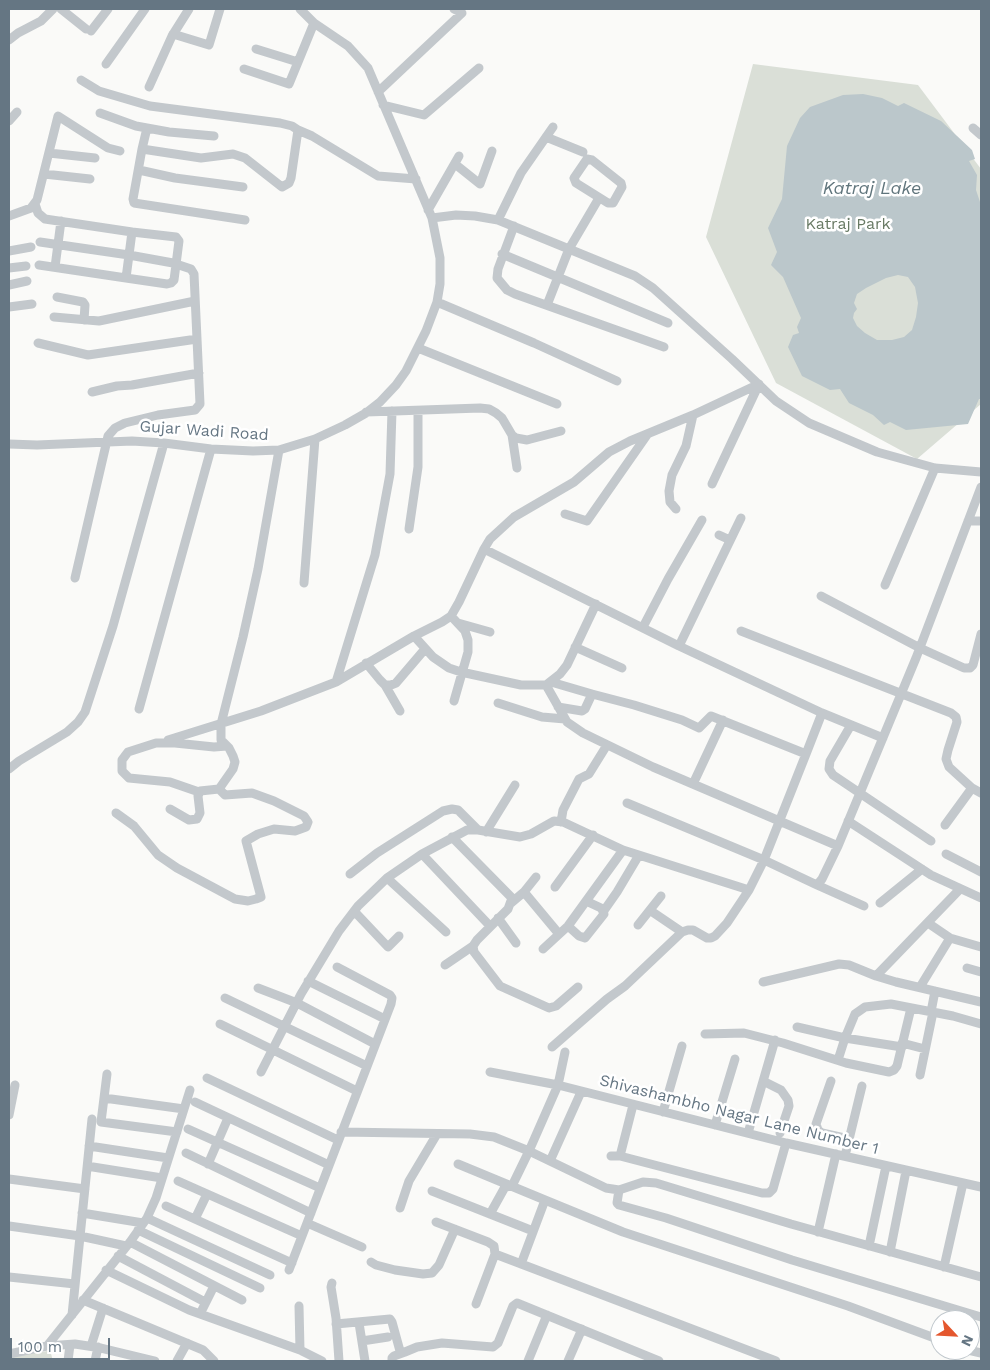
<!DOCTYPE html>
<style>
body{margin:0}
#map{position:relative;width:990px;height:1370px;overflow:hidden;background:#fafaf8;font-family:"Work Sans",sans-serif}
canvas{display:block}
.frame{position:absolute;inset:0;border:10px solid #657683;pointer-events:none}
.north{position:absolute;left:930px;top:1310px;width:50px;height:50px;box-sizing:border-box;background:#fff;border:1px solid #c1c8cd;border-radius:50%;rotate:115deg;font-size:14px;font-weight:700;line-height:20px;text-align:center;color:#657683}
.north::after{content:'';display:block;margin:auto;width:18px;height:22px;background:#e4572e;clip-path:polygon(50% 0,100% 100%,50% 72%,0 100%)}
.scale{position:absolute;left:10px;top:1338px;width:100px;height:22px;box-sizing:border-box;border:2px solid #657683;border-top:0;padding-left:6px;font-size:15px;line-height:18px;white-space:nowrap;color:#657683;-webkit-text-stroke:4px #fff;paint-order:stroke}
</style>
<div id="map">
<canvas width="990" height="1370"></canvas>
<div class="frame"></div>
<div class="north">N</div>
<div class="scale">100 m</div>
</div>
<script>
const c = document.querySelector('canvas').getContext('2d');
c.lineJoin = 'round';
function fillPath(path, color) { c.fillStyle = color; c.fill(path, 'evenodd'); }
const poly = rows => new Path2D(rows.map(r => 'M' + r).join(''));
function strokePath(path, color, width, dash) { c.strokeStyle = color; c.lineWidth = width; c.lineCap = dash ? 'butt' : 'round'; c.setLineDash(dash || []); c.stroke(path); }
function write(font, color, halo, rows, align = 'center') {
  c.font = font + ' "Work Sans",sans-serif'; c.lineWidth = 5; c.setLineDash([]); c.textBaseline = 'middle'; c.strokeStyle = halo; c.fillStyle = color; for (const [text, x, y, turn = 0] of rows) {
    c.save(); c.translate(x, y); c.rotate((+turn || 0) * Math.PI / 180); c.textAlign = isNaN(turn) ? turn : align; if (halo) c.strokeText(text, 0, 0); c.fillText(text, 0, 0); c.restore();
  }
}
fillPath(poly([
 [753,64,918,85,981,169,981,404,917,459,776,383,706,237],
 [41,1350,43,1352,50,1350,53,1361,9,1361,9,1356]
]), '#dadfd7');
fillPath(poly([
 [863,94,882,98,898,106,904,103,941,121,972,150,975,159,969,161,977,175,976,190,981,205,981,399,979,399,968,424,906,430,890,422,884,425,873,415,849,403,840,389,830,390,802,376,788,347,793,335,799,333,797,327,801,318,783,277,771,265,777,252,768,228,782,199,787,146,800,118,810,107,843,95],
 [898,275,908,277,915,287,918,303,916,317,912,330,904,337,892,340,877,340,865,333,857,326,853,318,854,313,857,309,854,303,857,294,866,288,886,278]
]), '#bbc7cb');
strokePath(poly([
 [61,9,86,29],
 [91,31,108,9],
 [173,34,209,45,220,9],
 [9,40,18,33,41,21,53,9],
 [256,49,298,62],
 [106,64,145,9],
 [244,69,289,84,314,23],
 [81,80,99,91,150,106,280,123,292,126,298,130],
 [149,87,172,36,189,9],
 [378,92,462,13,454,9],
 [383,105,424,115,479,68],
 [100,113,136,126,147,128,142,149],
 [9,121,17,112],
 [147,128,169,132,214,136],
 [973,128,981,135],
 [546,137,583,152],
 [49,153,95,158],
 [587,159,592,160,621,183,622,187,613,203,608,203,576,183,574,178,587,159],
 [455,164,480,184,492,151],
 [139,170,175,178,243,187],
 [44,174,90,179],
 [35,204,38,213,45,219,132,232,126,278,39,265],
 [428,210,459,156],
 [9,216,31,208,37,200,58,116,108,148,120,151],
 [432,218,456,215,475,216,498,220,635,276,653,288,732,359,776,401,809,423,877,452,935,468,981,472],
 [245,220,134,203,133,199,142,149,201,158,233,154,245,158,282,187,289,183,291,178,298,130,312,136,378,176,416,179],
 [498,220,521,173,553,127],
 [514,226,498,269,497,278,507,290,515,294,664,347],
 [40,242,129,255,173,263,191,269,194,274,200,404,195,410,158,415,125,423,115,428,108,436,75,578],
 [9,251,31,247],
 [502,254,668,323],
 [55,267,61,221],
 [9,268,26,266],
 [126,278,167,284,171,283,174,280,179,241,176,237,132,232],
 [9,285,27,281],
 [57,297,83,302,85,305,84,320],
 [437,302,534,343,617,381],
 [547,305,569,249,599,198],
 [9,307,32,304],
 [54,317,99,321,195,301],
 [38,343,88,355,197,339],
 [418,348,557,404],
 [92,392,117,386,132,385,199,373],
 [366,412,480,408,489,409,496,413,502,418,512,435,516,438,527,440,561,431],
 [512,435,517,468],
 [9,444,37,445,132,441,164,443,211,449,253,451,279,450,315,439,345,425,366,413,380,402,396,385,406,371,426,331,437,302,440,284,440,258,432,218,368,68,348,46,314,23,300,9],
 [712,484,759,384],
 [676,509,670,502,669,491,672,475,686,446,693,415,759,384],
 [565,514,587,521,647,435],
 [968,521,981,521],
 [409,529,418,467,418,411],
 [719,535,730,540],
 [484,549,490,539,514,517,574,482,609,452,630,441,693,415],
 [304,583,315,439],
 [885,585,935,468],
 [821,596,920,648,964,668,970,668,973,665,981,634],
 [451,616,465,631,468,640,468,652,454,701],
 [458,623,490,632],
 [643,627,668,579,702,520],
 [741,631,951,713,956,717,957,722,948,750,946,759,949,767,972,788],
 [414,636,433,657,449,668,461,672,521,685,546,685,560,674,567,665,596,604],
 [679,646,741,518],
 [575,647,622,668],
 [366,663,380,680,385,685,391,685,396,683,425,649],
 [336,682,375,555,390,474,392,411],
 [551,682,592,694],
 [385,685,400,711],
 [546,685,567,722,583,733,653,767,838,846],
 [498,703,542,717,565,719],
 [558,707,582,711,585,709,592,694,634,705,682,720,699,728,711,716,806,754,822,713],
 [139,709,211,449],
 [851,725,830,761,829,769,833,775,931,841],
 [168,740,261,711,336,682,414,636,442,622,451,616,459,602,484,549,679,646,822,713,883,738],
 [9,769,19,761,67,732,78,722,85,712,113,626,164,443],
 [693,784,723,720],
 [199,792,170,782,129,778,122,771,122,760,128,752,156,743,175,743,214,747,227,746],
 [627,803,764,860,806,754],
 [170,809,189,820,197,819,200,813,198,796,200,791,219,789,233,769,235,762,233,756,229,748,221,740,221,724,243,637,258,569,279,450],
 [116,813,134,826,158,855,177,868,235,899,248,901,256,899,261,897,246,841,258,834,274,829,295,831,306,827,308,822,304,816,274,801,252,793,225,795,219,789],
 [848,821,931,875,981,898],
 [561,822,563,810,579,779,589,774,607,745],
 [945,825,972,788,981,793],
 [486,832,515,785],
 [452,837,512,898,508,909,477,940,473,946,474,952,500,986,549,1008,556,1006,578,987],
 [422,854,490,926],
 [946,854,981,872],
 [350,874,377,853,443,811,452,809,458,810,478,830],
 [817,885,864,906],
 [555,887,593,835],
 [524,892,559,934],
 [511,903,524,892,536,877],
 [880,903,922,869],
 [354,911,388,947,399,936],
 [651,911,682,932],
 [603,912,617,892,639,855],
 [498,918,516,943],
 [928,923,950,938],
 [638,925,661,896],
 [568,926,579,936,585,938,604,914,603,911,601,908,586,901],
 [446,932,387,878,422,854,467,830,478,830,520,837,531,834,554,821,563,822,623,850,749,890,764,860,817,885,822,879,838,846,916,658,981,487],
 [543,949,568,926,623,850],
 [445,965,473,946],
 [967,968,981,972],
 [876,976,960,889],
 [308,981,385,1019],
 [763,982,839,964,849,965,876,976,896,982,981,1002],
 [920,987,950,938,981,947],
 [258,988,297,1003,375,1044],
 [225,998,367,1066],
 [931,1012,935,991],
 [220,1024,357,1091],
 [797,1027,845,1038,902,1047],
 [705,1034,744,1033,783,1043,846,1063,889,1072,894,1070,897,1066,911,1008],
 [902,1043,925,1049],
 [552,1047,607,999,625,986,682,932,688,930,693,930,707,938,711,938,715,936,727,923,749,890],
 [838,1060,845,1038,855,1014,865,1007,891,1004,953,1016,981,1024],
 [261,1072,301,994,339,931,358,906,387,878],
 [490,1072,558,1085,786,1143,981,1187],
 [107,1074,101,1122,177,1132],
 [920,1075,933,1012],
 [207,1078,338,1140],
 [763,1081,781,1090,788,1100,789,1106,780,1133],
 [831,1081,816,1124,818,1130,822,1133,849,1139],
 [104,1098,184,1109],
 [195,1102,329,1165],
 [663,1112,682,1046],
 [9,1115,15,1085],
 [715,1125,735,1059],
 [188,1129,320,1188],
 [341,1132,470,1134,494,1137,529,1151,606,1188,619,1190,643,1182,656,1183,791,1224,981,1277],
 [748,1133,775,1040],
 [89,1146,168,1158],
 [186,1153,311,1213],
 [611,1156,620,1156,762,1193,769,1193,773,1189,786,1143],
 [620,1156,633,1105],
 [845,1156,862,1086],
 [550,1161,581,1092],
 [208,1164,228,1118],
 [458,1164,545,1200],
 [93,1167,162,1178],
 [9,1179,85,1189],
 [178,1181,302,1236],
 [619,1190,617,1203,619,1205,666,1218,792,1260,981,1317],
 [432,1191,533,1231],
 [166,1206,292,1263],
 [400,1208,409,1181,437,1134],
 [82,1213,143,1223],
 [490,1214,505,1187,512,1186,529,1151,558,1085,565,1052],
 [147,1218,270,1275],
 [195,1219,207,1194],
 [436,1222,488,1242,494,1246,495,1254,476,1304],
 [307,1223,362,1247],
 [9,1226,80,1236,126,1246],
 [138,1230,260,1288],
 [818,1232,836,1154],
 [130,1242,242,1300],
 [869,1246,886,1166],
 [890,1252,906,1171],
 [495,1254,776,1361],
 [118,1256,205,1302],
 [371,1262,376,1265,395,1270,423,1274,432,1273,439,1265,455,1229],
 [521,1264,545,1200,623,1232,848,1306,940,1340],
 [944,1267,963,1183],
 [106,1270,189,1310,300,1350,322,1361],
 [289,1270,391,1004,392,998,390,995,337,967],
 [9,1277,75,1284],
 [332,1283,331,1287,336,1318,339,1361],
 [83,1300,203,1350,214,1361],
 [299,1306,300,1350],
 [200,1314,214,1286],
 [72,1315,92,1119],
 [359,1323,365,1361],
 [336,1324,390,1319,392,1322,400,1351,405,1352,417,1347,442,1343,493,1347,498,1343,513,1306,517,1303,659,1361],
 [362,1341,388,1337],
 [47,1346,130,1242,147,1218,156,1198,190,1090],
 [91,1346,103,1308],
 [968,1350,981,1353],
 [9,1354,47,1346,75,1344,101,1348,155,1361],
 [68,1361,70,1345],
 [95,1361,98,1347],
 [177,1361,187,1343],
 [392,1361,392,1358,394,1356,405,1352],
 [528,1361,547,1315],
 [568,1361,582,1329]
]), '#c3c8cc', 9);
write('16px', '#687a64', '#fff', [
 ["Katraj Park",848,224]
]);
write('16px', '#657683', '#fff', [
 ["Gujar Wadi Road",204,431,4],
 ["Shivashambho Nagar Lane Number 1",739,1115,14]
]);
write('italic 18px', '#60757c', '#fff', [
 ["Katraj Lake",872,189]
]);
</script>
